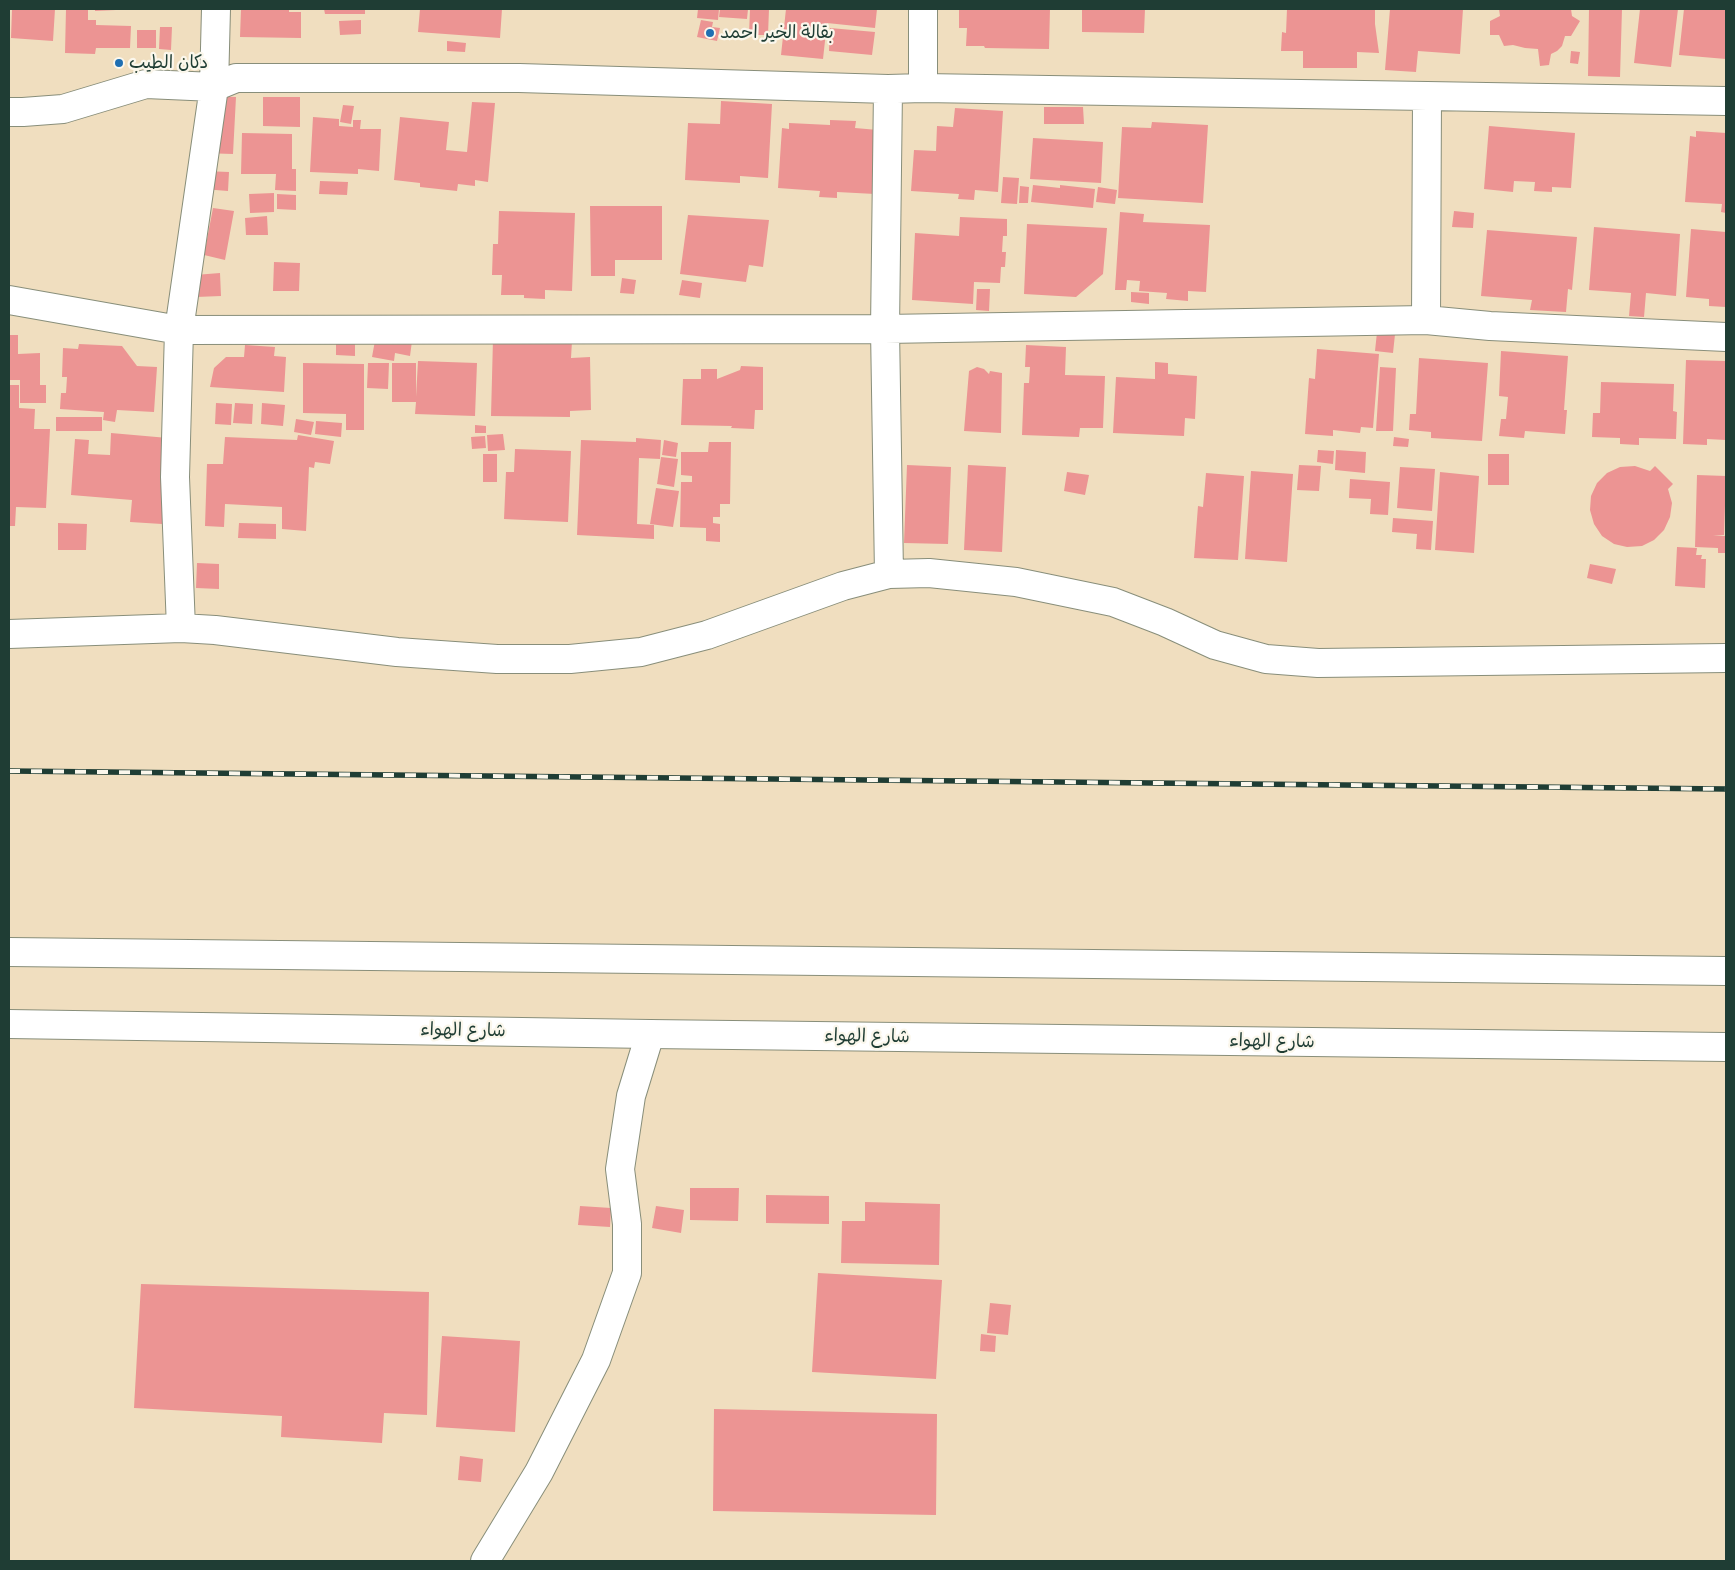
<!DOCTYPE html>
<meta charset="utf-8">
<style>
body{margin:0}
#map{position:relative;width:1735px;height:1570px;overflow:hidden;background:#f0debf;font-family:"Balsamiq Sans",sans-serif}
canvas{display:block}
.frame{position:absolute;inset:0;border:10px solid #1f3d34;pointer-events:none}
</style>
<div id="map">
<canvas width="1735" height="1570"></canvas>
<div class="frame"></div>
</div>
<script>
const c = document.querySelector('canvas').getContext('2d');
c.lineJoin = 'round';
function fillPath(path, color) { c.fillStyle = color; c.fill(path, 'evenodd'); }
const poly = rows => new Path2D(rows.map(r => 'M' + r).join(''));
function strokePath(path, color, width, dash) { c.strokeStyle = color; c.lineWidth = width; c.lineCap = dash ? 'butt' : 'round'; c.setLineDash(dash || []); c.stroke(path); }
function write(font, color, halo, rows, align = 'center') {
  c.font = font + ' "Balsamiq Sans","Playpen Sans Arabic",sans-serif'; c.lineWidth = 4.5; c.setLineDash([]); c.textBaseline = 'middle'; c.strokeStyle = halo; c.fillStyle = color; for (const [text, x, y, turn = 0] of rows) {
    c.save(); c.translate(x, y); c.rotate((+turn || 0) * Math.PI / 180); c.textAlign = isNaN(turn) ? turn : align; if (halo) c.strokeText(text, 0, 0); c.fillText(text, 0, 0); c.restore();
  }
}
fillPath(poly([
 [12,9,55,9,53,41,11,38],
 [66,9,88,9,88,20,96,20,96,25,131,26,130,48,96,48,95,54,65,53],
 [95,9,116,9,116,10,95,11],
 [241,9,289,9,289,12,301,12,301,38,240,37],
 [324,9,365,9,365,14,325,14],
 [420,9,502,9,500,38,418,32],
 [698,9,719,9,718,20,697,18],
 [720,9,748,9,747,19,719,17],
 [750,9,769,9,768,35,749,35],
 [786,9,877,9,875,28,827,23,823,59,781,55],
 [959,9,1050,9,1049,49,985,48,984,46,966,46,967,28,959,28],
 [1082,9,1145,9,1144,33,1082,32],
 [1287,9,1375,9,1375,24,1379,53,1357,52,1357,68,1303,68,1303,51,1281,51,1282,32,1286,33],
 [1390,9,1463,9,1460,54,1418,51,1416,72,1385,70],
 [1499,9,1571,9,1572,16,1580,21,1571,36,1565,36,1562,46,1557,51,1551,54,1549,65,1540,66,1538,49,1525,48,1513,45,1504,46,1499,35,1490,35,1490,21,1500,16],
 [1589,9,1622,9,1620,77,1588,76],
 [1640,9,1678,9,1671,67,1634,63],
 [1684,9,1726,9,1726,59,1679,55],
 [361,20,361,34,340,35,339,21],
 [701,20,713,22,712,27,720,28,717,41,697,37],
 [160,27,172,27,171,50,159,49],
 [830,28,875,32,872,55,829,51],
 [137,30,156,30,156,48,137,48],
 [447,41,466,43,465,52,447,51],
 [1571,51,1580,52,1578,64,1570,63],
 [205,96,236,97,233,154,202,153],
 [263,97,300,97,300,127,263,126],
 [721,101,772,104,768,178,740,176,740,183,685,180,688,123,720,124],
 [472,102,495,103,488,182,475,180,475,186,458,184,457,191,420,187,420,183,394,180,400,117,449,122,446,150,467,152],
 [343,105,354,106,351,124,340,122],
 [1044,107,1083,107,1084,124,1044,124],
 [955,108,1003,111,998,192,975,190,974,200,958,199,959,194,911,191,914,150,936,151,937,126,953,127],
 [313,117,339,119,339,126,353,127,353,120,361,120,360,129,381,129,379,171,358,169,358,174,310,172],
 [830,120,856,121,855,128,878,130,875,194,837,192,837,198,819,197,820,191,778,188,782,128,789,129,789,123,830,125],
 [1152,122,1208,125,1203,203,1118,198,1122,127,1151,128],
 [1489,126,1575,133,1571,188,1552,187,1552,192,1534,191,1535,182,1514,181,1513,192,1484,189],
 [1696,131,1726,133,1726,213,1721,212,1722,204,1685,202,1690,136,1696,137],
 [242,133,292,134,292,169,296,169,296,191,275,190,276,174,241,174],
 [1033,138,1103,142,1101,183,1030,179],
 [204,171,229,172,228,191,203,189],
 [1003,177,1019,178,1017,204,1001,203],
 [320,181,348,182,347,195,319,194],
 [1033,185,1060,188,1060,185,1095,189,1093,208,1031,202],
 [1020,186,1029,187,1028,203,1019,203],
 [1098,187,1117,190,1115,204,1096,202],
 [274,193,274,212,250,213,249,194],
 [277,194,296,195,296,210,277,209],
 [590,206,662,206,662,260,615,260,615,276,591,276],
 [213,208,234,211,225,260,204,255],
 [499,211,575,213,572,291,545,290,545,299,524,298,524,295,501,295,502,275,492,275,493,244,498,244],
 [1454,211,1474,213,1473,228,1452,227],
 [1120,212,1144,214,1143,222,1210,225,1206,292,1188,291,1188,301,1166,299,1167,293,1139,291,1140,281,1127,280,1126,290,1115,290],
 [688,215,769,220,763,267,749,265,746,282,680,274],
 [267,216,268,235,246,235,245,218],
 [960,217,1007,219,1007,236,1003,236,1002,252,1006,252,1005,267,1001,267,1000,283,974,282,973,304,912,300,915,233,959,236],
 [1027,224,1107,228,1103,274,1076,297,1024,294],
 [1594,227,1680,234,1676,296,1646,293,1644,317,1629,316,1631,293,1589,290],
 [1691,229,1726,232,1726,307,1709,306,1709,299,1686,297],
 [1487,230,1577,237,1572,290,1568,289,1566,312,1530,310,1532,300,1481,296],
 [274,262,300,263,299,291,273,291],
 [220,273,221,296,196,297,195,275],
 [622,278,636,280,634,294,620,293],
 [682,280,702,283,700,298,679,295],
 [977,289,990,289,989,311,976,310],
 [1131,292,1149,293,1149,304,1131,302],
 [1378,323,1396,325,1393,353,1375,351],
 [9,335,18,335,18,354,40,353,40,385,46,385,46,403,20,403,20,380,9,380],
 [376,335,412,341,410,356,395,353,394,361,372,357],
 [336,338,355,338,355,356,336,355],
 [493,339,572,341,571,358,590,357,591,410,570,411,570,417,491,416],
 [79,344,122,346,137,366,157,367,154,412,117,410,115,422,103,420,104,412,60,409,61,393,66,393,67,377,62,377,63,348,78,349],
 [245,345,275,347,274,356,286,357,284,392,210,387,214,368,226,357,244,357],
 [1026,345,1066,347,1065,375,1105,376,1103,428,1080,428,1079,437,1022,435,1024,383,1029,383,1030,367,1025,367],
 [1317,349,1379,354,1373,428,1361,427,1360,433,1333,430,1333,436,1305,434,1309,378,1315,379],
 [1501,351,1568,356,1564,410,1567,410,1565,434,1525,431,1524,438,1499,436,1501,419,1506,419,1508,397,1499,396],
 [1419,358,1488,363,1482,441,1431,438,1431,432,1409,430,1410,414,1416,414],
 [1686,360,1726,361,1726,440,1707,439,1707,445,1683,444],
 [418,361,477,363,475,416,415,414,416,402,392,402,392,363,416,363,416,397],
 [1155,362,1168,363,1168,374,1197,376,1195,419,1185,418,1184,436,1113,433,1116,377,1155,379],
 [303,363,364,364,364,430,346,430,346,414,303,413],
 [368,363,389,363,388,389,367,388],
 [741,366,763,367,763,410,755,410,754,429,731,428,732,426,681,425,683,379,701,379,701,369,717,369,717,379,740,370],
 [977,367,984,369,989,374,990,371,1002,373,1001,433,964,431,969,371],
 [1380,367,1396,368,1393,431,1376,431],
 [1601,382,1674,384,1673,411,1677,412,1676,439,1639,438,1639,445,1620,444,1620,438,1592,437,1593,413,1600,413],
 [9,385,19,385,19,408,35,409,34,429,50,429,46,508,16,507,15,526,9,526],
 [216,403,232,404,231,425,215,424],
 [235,403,253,404,252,424,233,423],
 [262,403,285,405,283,426,261,424],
 [56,417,102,417,102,431,56,431],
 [296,419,314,422,311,435,294,432],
 [316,421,342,423,341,437,315,434],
 [475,425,486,426,486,433,475,433],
 [111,433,168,438,162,524,130,522,132,500,71,495,75,439,89,440,88,454,110,455],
 [503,434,505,450,488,451,487,435],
 [298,435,334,441,330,464,315,462,314,468,309,467,306,531,282,529,282,507,225,504,224,527,205,526,207,464,223,464,225,437,297,440],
 [485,436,486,448,472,449,471,437],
 [1394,437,1409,439,1408,447,1393,446],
 [636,438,661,440,660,459,639,458,637,524,654,525,654,539,577,535,581,440,636,442],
 [664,440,678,443,676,457,662,455],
 [709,442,731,442,730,504,720,504,720,517,713,517,713,523,720,524,720,542,706,541,706,528,680,527,681,482,692,482,692,476,681,475,681,452,708,452],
 [515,449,571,451,568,522,504,519,506,472,514,472],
 [1318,450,1334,451,1333,464,1317,462],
 [1336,450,1366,452,1365,473,1335,470],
 [483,454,497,454,497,482,483,482],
 [1488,454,1509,454,1509,485,1488,485],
 [661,457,678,459,674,487,657,484],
 [907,465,951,467,948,544,904,543],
 [968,465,1006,467,1002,552,964,550],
 [1299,465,1321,466,1319,491,1297,490],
 [1635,466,1650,471,1655,466,1673,484,1668,489,1672,503,1670,517,1664,530,1654,540,1642,546,1627,547,1614,544,1602,536,1594,524,1590,510,1591,496,1597,483,1607,473,1620,467],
 [1400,467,1435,469,1432,511,1397,508],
 [1251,471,1293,474,1287,562,1245,559],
 [1067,472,1089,475,1085,495,1064,491],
 [1440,472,1479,476,1474,553,1435,550],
 [1206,473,1244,476,1238,560,1194,558,1198,506,1203,507],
 [1697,475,1726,476,1724,535,1713,536,1726,536,1726,553,1718,553,1718,548,1695,547],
 [1350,479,1390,482,1388,515,1370,514,1371,499,1349,498],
 [656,488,679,491,673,527,650,524],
 [1393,518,1433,521,1431,550,1416,549,1417,534,1392,532],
 [58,523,87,524,86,550,58,550],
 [239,523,276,524,276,539,238,538],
 [1677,547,1697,548,1696,555,1702,555,1701,559,1706,559,1705,588,1675,586],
 [197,563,219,564,219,589,196,588],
 [1590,564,1616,569,1612,584,1587,578],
 [690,1188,739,1188,738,1221,690,1220],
 [766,1195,829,1196,829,1224,766,1223],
 [865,1202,940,1204,939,1265,841,1263,842,1221,865,1221],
 [580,1206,611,1208,610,1227,578,1225],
 [656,1206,684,1210,681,1233,652,1228],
 [818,1273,942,1280,936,1379,812,1372],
 [141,1284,429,1292,427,1415,384,1413,382,1443,281,1437,282,1416,134,1408],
 [990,1303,1011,1305,1008,1335,987,1333],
 [981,1334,996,1336,995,1352,980,1351],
 [442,1336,520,1341,515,1432,436,1427],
 [714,1409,937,1414,936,1515,713,1511],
 [460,1456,483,1459,481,1482,458,1480]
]), '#ec9493');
const minor = poly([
 [923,9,923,88],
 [888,89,885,329,889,574],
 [9,112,23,112,63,109,146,84,214,87,236,78,519,78,888,89,923,88,1427,96,1726,101],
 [9,300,179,330,885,329,1426,320,1490,326,1726,337],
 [1426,320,1427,96],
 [181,628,175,477,179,330,214,87,216,9],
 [9,634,181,628,215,630,397,652,497,659,570,659,641,652,707,635,843,586,889,574,929,573,1016,582,1113,602,1165,622,1215,645,1266,659,1318,663,1726,658],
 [485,1561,539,1472,596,1360,627,1273,627,1224,620,1169,631,1096,650,1034]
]);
const highway = poly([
 [9,952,1726,971],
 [9,1024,650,1034,1726,1047]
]);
strokePath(minor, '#888e7a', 30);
strokePath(highway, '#888e7a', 30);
strokePath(minor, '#fff', 28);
strokePath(highway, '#fff', 28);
const rail = poly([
 [9,771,1726,789]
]);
strokePath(rail, '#1f3d34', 5.5);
strokePath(rail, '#fbf7ec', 4, [11]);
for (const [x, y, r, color] of [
 [710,33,5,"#1f6fb2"],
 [119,63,5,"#1f6fb2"]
]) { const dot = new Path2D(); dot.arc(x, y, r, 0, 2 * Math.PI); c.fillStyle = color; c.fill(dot); strokePath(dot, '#fbf7ec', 2); }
write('18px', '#1f3d34', '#fbf7ec', [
 ["بقالة الخير احمد",720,33],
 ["دكان الطيب",129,63]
], 'left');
write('18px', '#1f3d34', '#fbf7ec', [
 ["شارع الهواء",463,1031,1],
 ["شارع الهواء",867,1037,1],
 ["شارع الهواء",1272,1042,1]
]);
</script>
